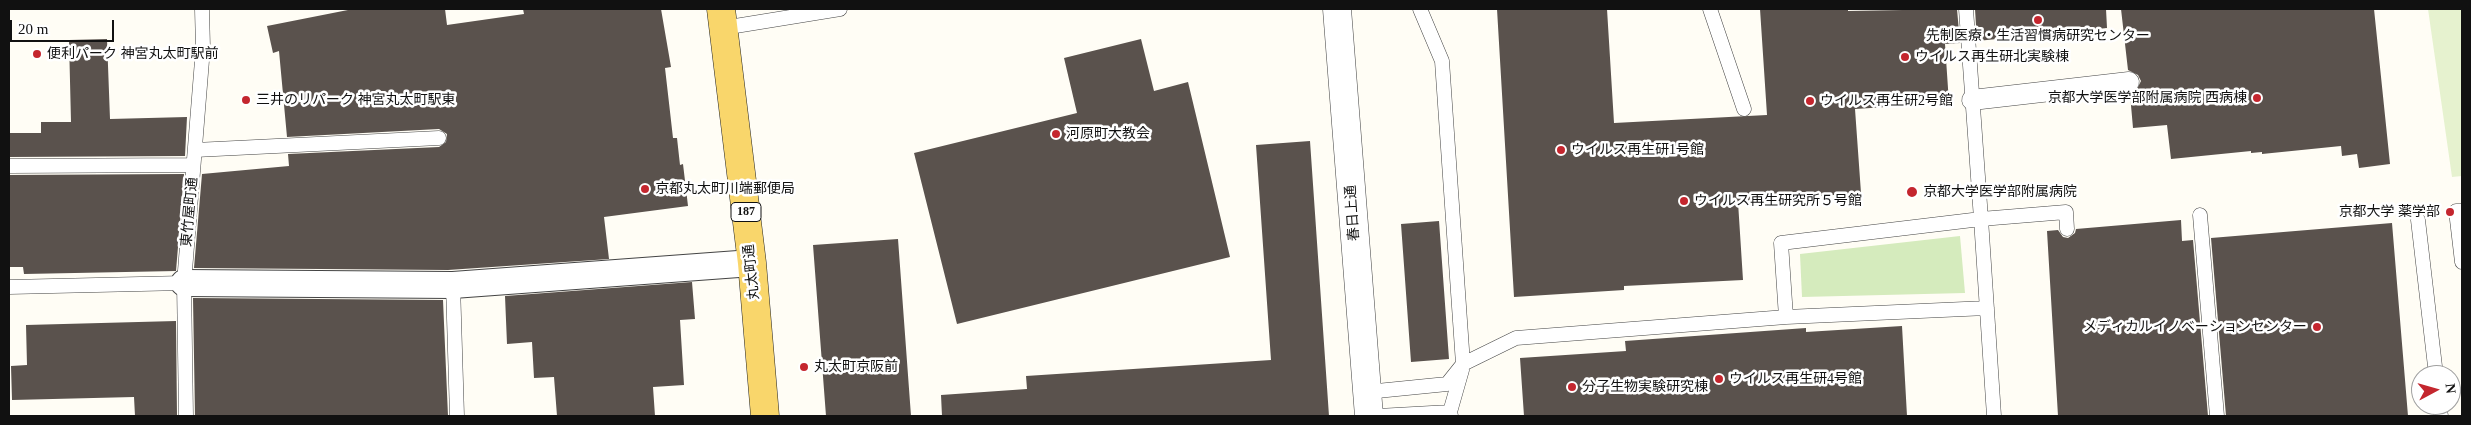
<!DOCTYPE html>
<meta charset="utf-8">
<style>
body{margin:0}
#map{position:relative;width:2471px;height:425px;overflow:hidden;background:#fffdf5;font-family:"Times New Roman",serif}
canvas{display:block}
.frame{position:absolute;inset:0;border:10px solid #111;pointer-events:none}
.north{position:absolute;left:2411px;top:365px;width:50px;height:50px;box-sizing:border-box;background:#fff;border:1px solid #a0a0a0;border-radius:50%;rotate:84deg;font-size:14px;font-weight:700;line-height:20px;text-align:center;color:#111}
.north::after{content:'';display:block;margin:auto;width:18px;height:22px;background:#c4262e;clip-path:polygon(50% 0,100% 100%,50% 72%,0 100%)}
.scale{position:absolute;left:10px;top:20px;width:104px;height:22px;box-sizing:border-box;border:2px solid #111;border-top:0;padding-left:6px;font-size:15px;line-height:18px;white-space:nowrap;color:#111;-webkit-text-stroke:4px #fff;paint-order:stroke}
</style>
<div id="map">
<canvas width="2471" height="425"></canvas>
<div class="frame"></div>
<div class="north">N</div>
<div class="scale">20 m</div>
</div>
<script>
const c = document.querySelector('canvas').getContext('2d');
c.lineJoin = 'round';
function fillPath(path, color) { c.fillStyle = color; c.fill(path, 'evenodd'); }
const poly = rows => new Path2D(rows.map(r => 'M' + r).join(''));
function strokePath(path, color, width, dash) { c.strokeStyle = color; c.lineWidth = width; c.lineCap = dash ? 'butt' : 'round'; c.setLineDash(dash || []); c.stroke(path); }
function write(font, color, halo, rows, align = 'center') {
  c.font = font + ' "Times New Roman","Noto Sans JP",serif'; c.lineWidth = 5; c.setLineDash([]); c.textBaseline = 'middle'; c.strokeStyle = halo; c.fillStyle = color; for (const [text, x, y, turn = 0] of rows) {
    c.save(); c.translate(x, y); c.rotate((+turn || 0) * Math.PI / 180); c.textAlign = isNaN(turn) ? turn : align; if (halo) c.strokeText(text, 0, 0); c.fillText(text, 0, 0); c.restore();
  }
}
fillPath(poly([
 [1960,236,1965,293,1802,297,1800,254]
]), '#d5ebbd');
fillPath(poly([
 [2428,9,2462,9,2462,176,2452,177]
]), '#e6f2cf');
fillPath(poly([
 [353,9,445,9,447,25,524,14,523,9,661,9,671,67,665,68,673,138,677,138,680,165,683,164,688,206,604,217,609,259,448,270,194,268,202,174,289,166,288,154,439,147,446,142,447,134,439,129,287,137,279,51,273,53,267,26],
 [1497,9,1607,9,1614,123,1767,115,1760,9,1848,9,1848,11,1957,9,1960,43,1945,44,1949,103,1855,109,1861,193,1738,202,1743,280,1624,286,1624,290,1514,297],
 [1975,9,2106,9,2107,28,1977,41],
 [2121,9,2374,9,2390,164,2359,168,2357,154,2342,156,2341,146,2262,154,2262,152,2251,153,2251,151,2171,159,2167,125,2133,128,2130,94,2136,91,2141,81,2138,75,2128,70],
 [107,39,110,119,187,117,185,156,9,157,9,133,41,133,41,122,71,122,69,40],
 [1141,39,1154,91,1188,82,1230,257,957,324,914,153,1077,113,1064,58],
 [1310,141,1329,416,942,416,941,395,1027,389,1026,376,1271,360,1256,145],
 [184,174,176,271,24,274,23,267,9,267,9,175],
 [2181,220,2182,241,2193,240,2208,416,2058,416,2047,231,2058,230,2063,237,2068,238,2075,233,2076,229],
 [1439,221,1449,359,1411,362,1401,224],
 [2392,223,2408,416,2226,416,2211,238],
 [898,239,911,416,826,416,813,245],
 [692,282,695,319,680,320,684,385,653,387,655,416,557,416,554,377,534,378,532,342,507,344,505,296],
 [193,298,443,300,448,416,195,416],
 [176,321,177,416,135,416,134,397,12,400,11,366,27,365,26,325],
 [1902,326,1907,416,1524,416,1520,358,1626,351,1625,341,1806,328,1806,332]
]), '#5a524d');
const service = poly([
 [1420,9,1442,61,1463,364,1516,338,1786,317,1781,243,1981,219,1994,416],
 [1710,9,1744,109],
 [1966,9,1981,219,2066,212,2067,229],
 [723,28,840,9],
 [195,150,439,138],
 [9,166,193,165],
 [2462,211,2456,211,2462,262],
 [2200,215,2217,416],
 [2418,220,2436,375],
 [453,285,457,416],
 [9,287,184,283],
 [1786,317,1987,308],
 [1367,392,1447,384,1463,364],
 [2439,405,2441,416],
 [1450,412,1462,370],
 [186,416,184,283,203,48,202,9],
 [1378,416,1450,412,1451,416]
]);
const pedestrian = poly([
 [1972,100,2129,82]
]);
const minor = poly([
 [184,283,453,285,752,263]
]);
const tertiary = poly([
 [1337,9,1369,416]
]);
const primary = poly([
 [721,9,752,263,765,416]
]);
strokePath(service, '#444', 15);
strokePath(pedestrian, '#444', 21);
strokePath(minor, '#444', 28);
strokePath(tertiary, '#444', 29);
strokePath(primary, '#222', 29);
strokePath(service, '#fff', 14);
strokePath(pedestrian, '#fff', 20);
strokePath(minor, '#fff', 26);
strokePath(tertiary, '#fff', 28);
strokePath(primary, '#f9d66b', 28);
for (const [x, y, r, color] of [
 [2038,20,5,"#c4262e"],
 [37,54,5,"#c4262e"],
 [1905,57,5,"#c4262e"],
 [2257,98,5,"#c4262e"],
 [246,100,5,"#c4262e"],
 [1810,101,5,"#c4262e"],
 [1056,134,5,"#c4262e"],
 [1561,150,5,"#c4262e"],
 [645,189,5,"#c4262e"],
 [1912,192,6,"#c4262e"],
 [1684,201,5,"#c4262e"],
 [2450,212,5,"#c4262e"],
 [2317,327,5,"#c4262e"],
 [804,367,5,"#c4262e"],
 [1719,379,5,"#c4262e"],
 [1572,387,5,"#c4262e"]
]) { const dot = new Path2D(); dot.arc(x, y, r, 0, 2 * Math.PI); c.fillStyle = color; c.fill(dot); strokePath(dot, '#fff', 2); }
for (const [x, y, w] of [
 [746,212,30]
]) { const box = new Path2D(); box.roundRect(x - w / 2, y - 9.5, w, 19, 4); c.fillStyle = '#fff'; c.fill(box); strokePath(box, '#111', 1); }
write('bold 12px', '#111', null, [
 ["187",746,212]
]);
write('14px', '#111', '#fff', [
 ["先制医療・生活習慣病研究センター",2038,36,"center"],
 ["便利パーク 神宮丸太町駅前",47,54],
 ["ウイルス再生研北実験棟",1915,57],
 ["京都大学医学部附属病院 西病棟",2247,98,"right"],
 ["三井のリパーク 神宮丸太町駅東",256,100],
 ["ウイルス再生研2号館",1820,101],
 ["河原町大教会",1066,134],
 ["ウイルス再生研1号館",1571,150],
 ["京都丸太町川端郵便局",655,189],
 ["京都大学医学部附属病院",1923,192],
 ["ウイルス再生研究所５号館",1694,201],
 ["京都大学 薬学部",2440,212,"right"],
 ["メディカルイノベーションセンター",2307,327,"right"],
 ["丸太町京阪前",814,367],
 ["ウイルス再生研4号館",1729,379],
 ["分子生物実験研究棟",1582,387]
], 'left');
write('14px', '#111', '#fff', [
 ["東竹屋町通",190,212,-85],
 ["春日上通",1353,213,-94],
 ["丸太町通",752,272,-96]
]);
</script>
